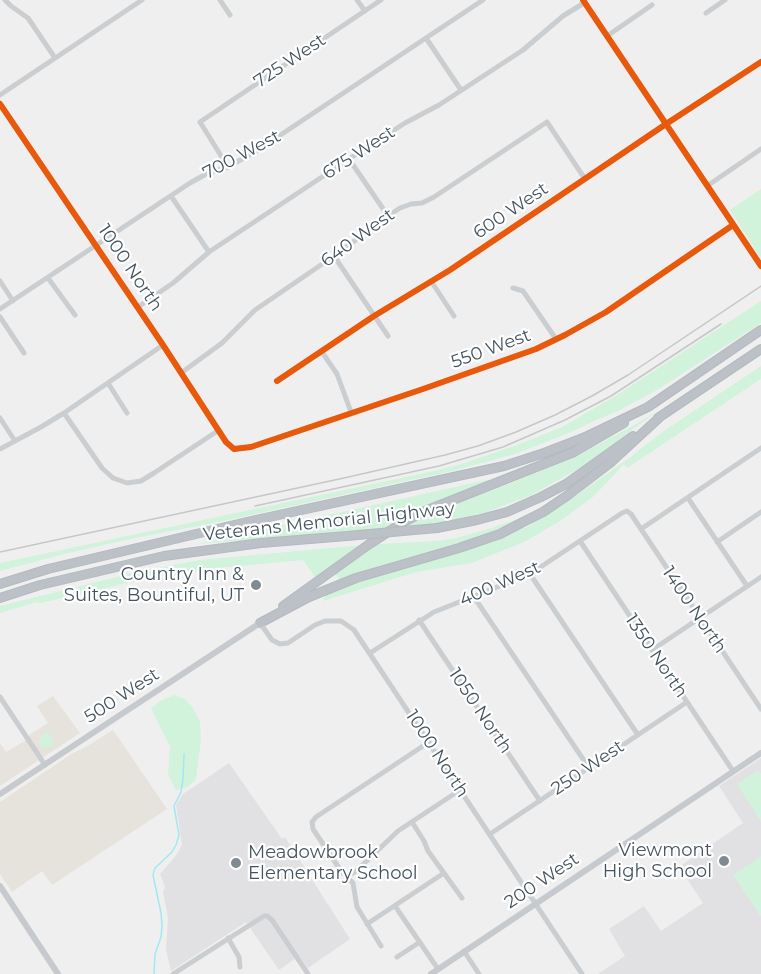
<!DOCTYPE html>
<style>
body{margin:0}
canvas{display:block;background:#f0efef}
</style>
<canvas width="761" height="974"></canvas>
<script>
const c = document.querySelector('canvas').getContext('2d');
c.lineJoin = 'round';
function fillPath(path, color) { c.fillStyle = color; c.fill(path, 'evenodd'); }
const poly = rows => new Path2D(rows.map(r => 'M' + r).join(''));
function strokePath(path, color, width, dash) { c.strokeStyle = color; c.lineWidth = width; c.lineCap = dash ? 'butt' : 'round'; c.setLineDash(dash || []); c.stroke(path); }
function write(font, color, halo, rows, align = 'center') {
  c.font = font + ' Montserrat,sans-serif'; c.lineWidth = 4.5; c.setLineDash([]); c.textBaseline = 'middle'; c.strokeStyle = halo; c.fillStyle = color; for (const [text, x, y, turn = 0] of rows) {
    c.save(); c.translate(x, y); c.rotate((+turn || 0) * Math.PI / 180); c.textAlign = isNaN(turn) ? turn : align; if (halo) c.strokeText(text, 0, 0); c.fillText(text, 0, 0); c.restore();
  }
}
fillPath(poly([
 [53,696,80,733,0,786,0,743,6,752,25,741,29,735,48,723,37,706],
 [113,730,167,809,52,885,42,871,12,892,0,874,0,802,73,753,84,748]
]), '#e6e2dc');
fillPath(poly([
 [761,758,761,974,598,974,625,956,609,929,644,906,661,931,703,903,679,867,743,823,719,786],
 [229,763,282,839,285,837,350,939,308,968,299,956,279,970,246,922,171,971,166,950,168,918,163,892,165,887,160,874,175,857,182,845,176,805,183,794]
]), '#e1e0e2');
fillPath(poly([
 [761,189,761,258,730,210],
 [761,301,761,323,657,390,618,411,594,421,571,432,515,454,452,471,214,523,135,538,68,553,0,571,0,563,425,473,462,464,517,445,562,427,617,395],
 [761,366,761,379,627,468,624,464,594,496,560,521,526,541,472,563,416,572,323,601,326,595,352,584,479,546,494,541,523,527,525,528,580,493,632,456,640,449,664,431],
 [659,410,580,468,531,495,484,513,440,523,403,527,421,517,477,494,478,495,509,484,577,456,638,423],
 [487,480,490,480,490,482,429,505,388,528,197,544],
 [524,517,500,529,469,540,379,566,340,580,335,573,378,544,439,541,456,538,482,531],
 [362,545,315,577,303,560,208,569,153,577,41,603,36,602,0,613,0,606,137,572,200,560],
 [174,695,185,699,193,708,200,722,201,739,196,780,187,787,176,790,168,774,170,747,151,708,160,701],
 [48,732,53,739,51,740,53,745,48,748,42,747,38,742,41,740,40,737],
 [758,770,761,774,761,822,737,784],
 [761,856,761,917,733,875]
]), '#d1f2db');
strokePath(poly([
 [154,974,155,954,161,937,162,926,161,913,153,875,155,868,172,852,176,845,179,835,174,806,181,792,183,779,184,754]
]), '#a2e8f3', 1.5);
const highway = poly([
 [658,418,761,349],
 [437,528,477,520,507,512,541,497,566,484,633,436],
 [0,584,48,569,251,521,504,466,544,453,583,438,648,407,761,330],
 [0,598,40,585,164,556,261,543,347,536],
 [283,606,368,545,402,523,425,511,574,452,624,423],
 [260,623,309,597,356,578,459,548,500,534,523,522,543,512,568,495,610,463,660,417]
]);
strokePath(highway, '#b3bac0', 10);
strokePath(poly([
 [5,0,11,6,28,18,55,58],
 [220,0,230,15],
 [357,0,365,11],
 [583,1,761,266],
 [706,13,725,0],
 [607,36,652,5],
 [426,38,461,90],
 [0,95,142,0],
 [0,104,163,345,226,442,234,449,251,447,423,389,536,349,565,335,606,312,733,225],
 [349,159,388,216],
 [228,167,200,122,381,0],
 [707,186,761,149],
 [171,196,209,252],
 [334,256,388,336],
 [48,278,75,315],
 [0,281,13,301],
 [431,281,454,316],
 [513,288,523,291,556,339],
 [138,307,173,283,209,252,349,159,405,123,439,105,523,50,563,16,584,3],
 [0,309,190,183,208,173,228,167,258,150,483,0],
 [0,317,24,353],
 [322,352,337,374,351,412],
 [181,373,222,343,255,310,334,256,388,216,400,208,411,204,422,203,434,197,547,122,585,179],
 [277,381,374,316,450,270,666,124,761,62],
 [108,383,127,413],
 [64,413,102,468,113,478,127,483,141,481,154,473,219,430],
 [0,418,15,441],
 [0,449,41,427,64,413,163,345],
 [688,498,747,586],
 [641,529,761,448],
 [580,541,733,771],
 [717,542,761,512],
 [530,574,638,735],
 [474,597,589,768],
 [419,620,540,801],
 [260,623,272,640,280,644,288,643,315,625,325,621,341,621,354,630,582,974],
 [652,650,761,577],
 [370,653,434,612,530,574,622,513,627,511,631,514,761,709],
 [0,697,45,765],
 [412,822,424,841,428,851,462,898],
 [490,834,687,702],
 [347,876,355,872,398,831,460,790],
 [395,906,438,969],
 [367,924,444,873],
 [228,938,239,957,240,967],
 [381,946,357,907,353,883,341,871,313,829,312,822,316,817,429,742],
 [464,951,479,974],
 [397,957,420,942],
 [173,974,264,916,267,916,272,920,308,974]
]), '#cbced0', 5);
strokePath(poly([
 [0,794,260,623],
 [0,886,58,974],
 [431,974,761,753]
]), '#c6cace', 6);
strokePath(highway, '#bbc1c6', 8);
strokePath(poly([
 [255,506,439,466,503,447,565,420,611,396,721,324],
 [0,552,344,478,445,455,478,446,516,432,555,415,592,396,628,375,761,286]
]), '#c5c7ca', 1.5);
const highwayBridge = poly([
 [347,536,437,528]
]);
strokePath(highwayBridge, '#b3bac0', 10, []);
strokePath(highwayBridge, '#bbc1c6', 8);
strokePath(poly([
 [583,0,761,266],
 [0,104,163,345,226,442,234,449,251,447,423,389,536,349,565,335,606,312,733,225],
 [277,381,374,316,450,270,666,124,761,62]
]), '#e8590c', 6);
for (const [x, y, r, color] of [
 [256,585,6,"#808a91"],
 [724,861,6,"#808a91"],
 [236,863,6,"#808a91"]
]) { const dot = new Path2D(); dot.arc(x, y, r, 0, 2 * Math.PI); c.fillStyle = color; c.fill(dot); strokePath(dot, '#fff', 2); }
write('18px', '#44545e', '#fff', [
 ["725 West",290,61,-34],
 ["675 West",359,153,-33],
 ["700 West",242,155,-28],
 ["600 West",511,211,-34],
 ["640 West",358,238,-36],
 ["1000 North",130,268,56],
 ["550 West",491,349,-20],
 ["Veterans Memorial Highway",329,522,-6],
 ["400 West",500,584,-24],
 ["1400 North",694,610,56],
 ["1350 North",656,656,56],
 ["500 West",122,696,-33],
 ["1050 North",480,711,56],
 ["1000 North",437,754,57],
 ["250 West",588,768,-34],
 ["200 West",542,881,-34]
]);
write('18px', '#44545e', '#fff', [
 ["Country Inn &",244,575],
 ["Suites, Bountiful, UT",244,596],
 ["Viewmont",712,851],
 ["High School",712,872],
 ["Meadowbrook",248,853,"left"],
 ["Elementary School",248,874,"left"]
], 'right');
</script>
